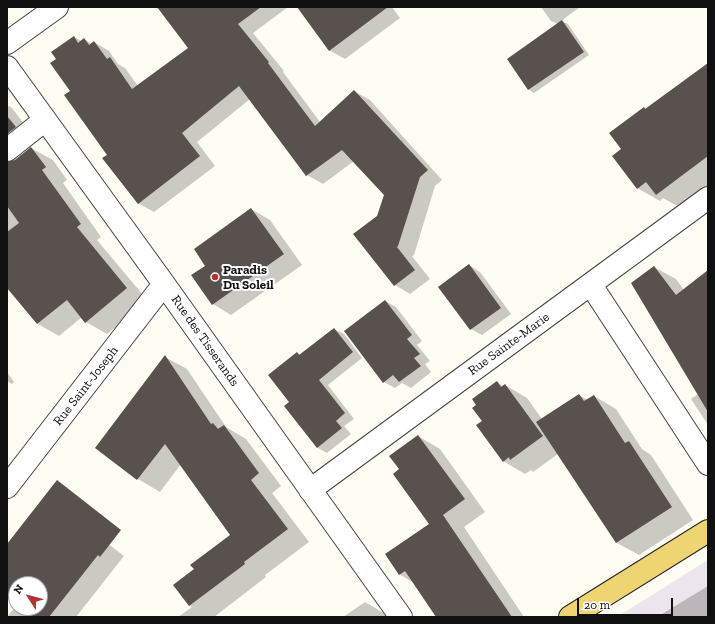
<!DOCTYPE html>
<style>
body{margin:0}
#map{position:relative;width:715px;height:624px;overflow:hidden;background:#fefcf3;font-family:"Zilla Slab",serif}
canvas{display:block}
.frame{position:absolute;inset:0;border:8px solid #101010;pointer-events:none}
.north{position:absolute;left:8px;top:576px;width:40px;height:40px;box-sizing:border-box;background:#fff;border:1px solid #9f9f9f;border-radius:50%;rotate:306deg;font-size:11px;font-weight:700;line-height:16px;text-align:center;color:#101010}
.north::after{content:'';display:block;margin:auto;width:14px;height:18px;background:#b63134;clip-path:polygon(50% 0,100% 100%,50% 72%,0 100%)}
.scale{position:absolute;left:577px;top:598px;width:96px;height:18px;box-sizing:border-box;border:2px solid #101010;border-top:0;padding-left:5px;font-size:12px;line-height:14px;white-space:nowrap;color:#101010;-webkit-text-stroke:3px #fff;paint-order:stroke}
</style>
<div id="map">
<canvas width="715" height="624"></canvas>
<div class="frame"></div>
<div class="north">N</div>
<div class="scale">20 m</div>
</div>
<script>
const c = document.querySelector('canvas').getContext('2d');
c.lineJoin = 'round';
function fillPath(path, color) { c.fillStyle = color; c.fill(path, 'evenodd'); }
const poly = rows => new Path2D(rows.map(r => 'M' + r).join(''));
function strokePath(path, color, width, dash) { c.strokeStyle = color; c.lineWidth = width; c.lineCap = dash ? 'butt' : 'round'; c.setLineDash(dash || []); c.stroke(path); }
function write(font, color, halo, rows, align = 'center') {
  c.font = font + ' "Zilla Slab",serif'; c.lineWidth = 4; c.setLineDash([]); c.textBaseline = 'middle'; c.strokeStyle = halo; c.fillStyle = color; for (const [text, x, y, turn = 0] of rows) {
    c.save(); c.translate(x, y); c.rotate((+turn || 0) * Math.PI / 180); c.textAlign = isNaN(turn) ? turn : align; if (halo) c.strokeText(text, 0, 0); c.fillText(text, 0, 0); c.restore();
  }
}
fillPath(poly([
 [708,560,708,617,617,617,671,583]
]), '#ede5ed');
fillPath(poly([
 [158,7,288,7,253,33,284,71,283,72,320,122,354,91,370,100,442,180,435,186,414,255,412,256,430,279,410,294,395,285,378,217,385,195,354,161,323,184,307,175,250,99,197,142,215,166,154,212,138,203,71,91,58,59,74,37,82,41,84,39,92,44,94,42,109,51,118,64,125,68,138,86,189,49],
 [298,7,392,7,400,18,345,59,329,50],
 [541,7,580,7,561,21,568,24,589,55,534,93,529,90,508,59,558,24,551,21],
 [708,65,708,185,679,207,663,198,660,201,637,188,623,149,644,108,646,109],
 [7,105,12,108,36,140,21,152,14,160,31,148,53,160,67,180,63,183,101,237,97,240,148,301,107,334,86,322,82,317,59,336,38,324,7,287],
 [251,209,270,220,302,265,231,315,213,304,192,276,206,266],
 [469,265,480,272,511,314,482,335,471,329],
 [654,267,676,279,684,290,708,272,708,425,691,399,698,394],
 [385,301,396,307,422,341,417,345,430,361,425,364,431,372,411,388,402,383,395,388,384,382],
 [334,329,344,334,362,358,328,385,354,419,344,426,351,434,327,453,318,448,285,406,291,402,298,353,301,355],
 [165,357,187,369,226,427,246,439,281,486,272,493,309,542,265,575,266,577,214,617,178,617,192,607,190,605,195,569,231,535,181,464,160,492,138,479,96,448],
 [7,372,14,382,12,384,7,381],
 [497,382,503,386,505,385,527,398,542,419,579,395,588,400,594,396,616,409,642,449,651,455,693,520,639,555,617,543,558,454,533,472,531,470,525,474,503,461,483,421],
 [418,436,440,449,485,512,464,527,524,617,437,617,414,583,399,574,431,524,401,469],
 [63,509,124,556,76,617,7,617,16,606,16,608,40,608,40,584,16,584,16,604,7,597,7,545],
 [708,586,708,617,657,617],
 [365,602,387,615,389,617,343,617]
]), '#0003');
fillPath(poly([
 [157,7,261,7,238,24,269,62,268,63,315,126,354,90,428,170,420,177,398,246,397,247,415,270,394,286,353,234,377,216,384,195,342,150,306,176,239,86,182,133,200,156,138,204,102,158,107,155,64,95,70,91,50,63,56,59,51,52,74,36,78,43,84,38,89,45,94,41,107,59,110,57,132,89,188,48],
 [297,7,388,7,329,51],
 [562,20,584,52,528,90,507,59],
 [708,63,708,156,656,195,646,182,637,189,612,156,621,149,609,133,644,107,645,109],
 [7,116,16,127,7,134],
 [31,147,46,167,42,170,81,224,77,227,127,288,85,323,67,300,37,324,7,288,7,232,19,223,7,206,7,162,15,160],
 [251,208,284,254,212,305,191,275,205,266,194,249],
 [469,264,501,308,470,330,438,287],
 [654,266,676,295,708,270,708,412,631,283],
 [385,300,412,335,407,339,420,354,414,358,421,366,399,382,393,375,383,383,344,331],
 [334,328,353,352,319,380,345,413,336,421,342,428,317,448,284,406,289,402,268,375,297,352,299,355],
 [165,355,211,424,213,423,218,429,224,425,259,473,251,480,288,529,244,562,245,564,189,606,173,585,194,569,190,565,230,535,165,444,137,480,95,448],
 [497,381,501,387,505,384,543,436,510,460,509,457,503,462,476,425,482,421,472,408,476,405,472,399],
 [579,394,584,401,594,395,625,443,629,441,672,507,616,543,536,422],
 [418,435,465,499,443,515,512,617,436,617,405,571,399,575,385,554,429,524,393,474,399,469,389,456],
 [57,480,121,530,100,557,98,555,49,617,32,617,20,608,40,608,40,584,16,584,16,605,7,598,7,544]
]), '#58514d');
const minor = poly([
 [7,43,57,7],
 [7,67,164,284,401,617],
 [7,150,45,120],
 [591,285,708,464],
 [7,487,164,284],
 [310,490,708,198]
]);
const major = poly([
 [570,617,708,531]
]);
strokePath(minor, '#434343', 24);
strokePath(major, '#212121', 24);
strokePath(minor, '#fff', 22);
strokePath(major, '#eed473', 22);
for (const [x, y, r, color] of [
 [215,277,4,"#b63134"]
]) { const dot = new Path2D(); dot.arc(x, y, r, 0, 2 * Math.PI); c.fillStyle = color; c.fill(dot); strokePath(dot, '#fff', 1.5); }
write('bold 13px', '#101010', '#fff', [
 ["Paradis",223,270],
 ["Du Soleil",223,285]
], 'left');
write('13px', '#101010', '#fff', [
 ["Rue des Tisserands",205,341,55],
 ["Rue Sainte-Marie",509,344,-36],
 ["Rue Saint-Joseph",86,386,-52]
]);
</script>
